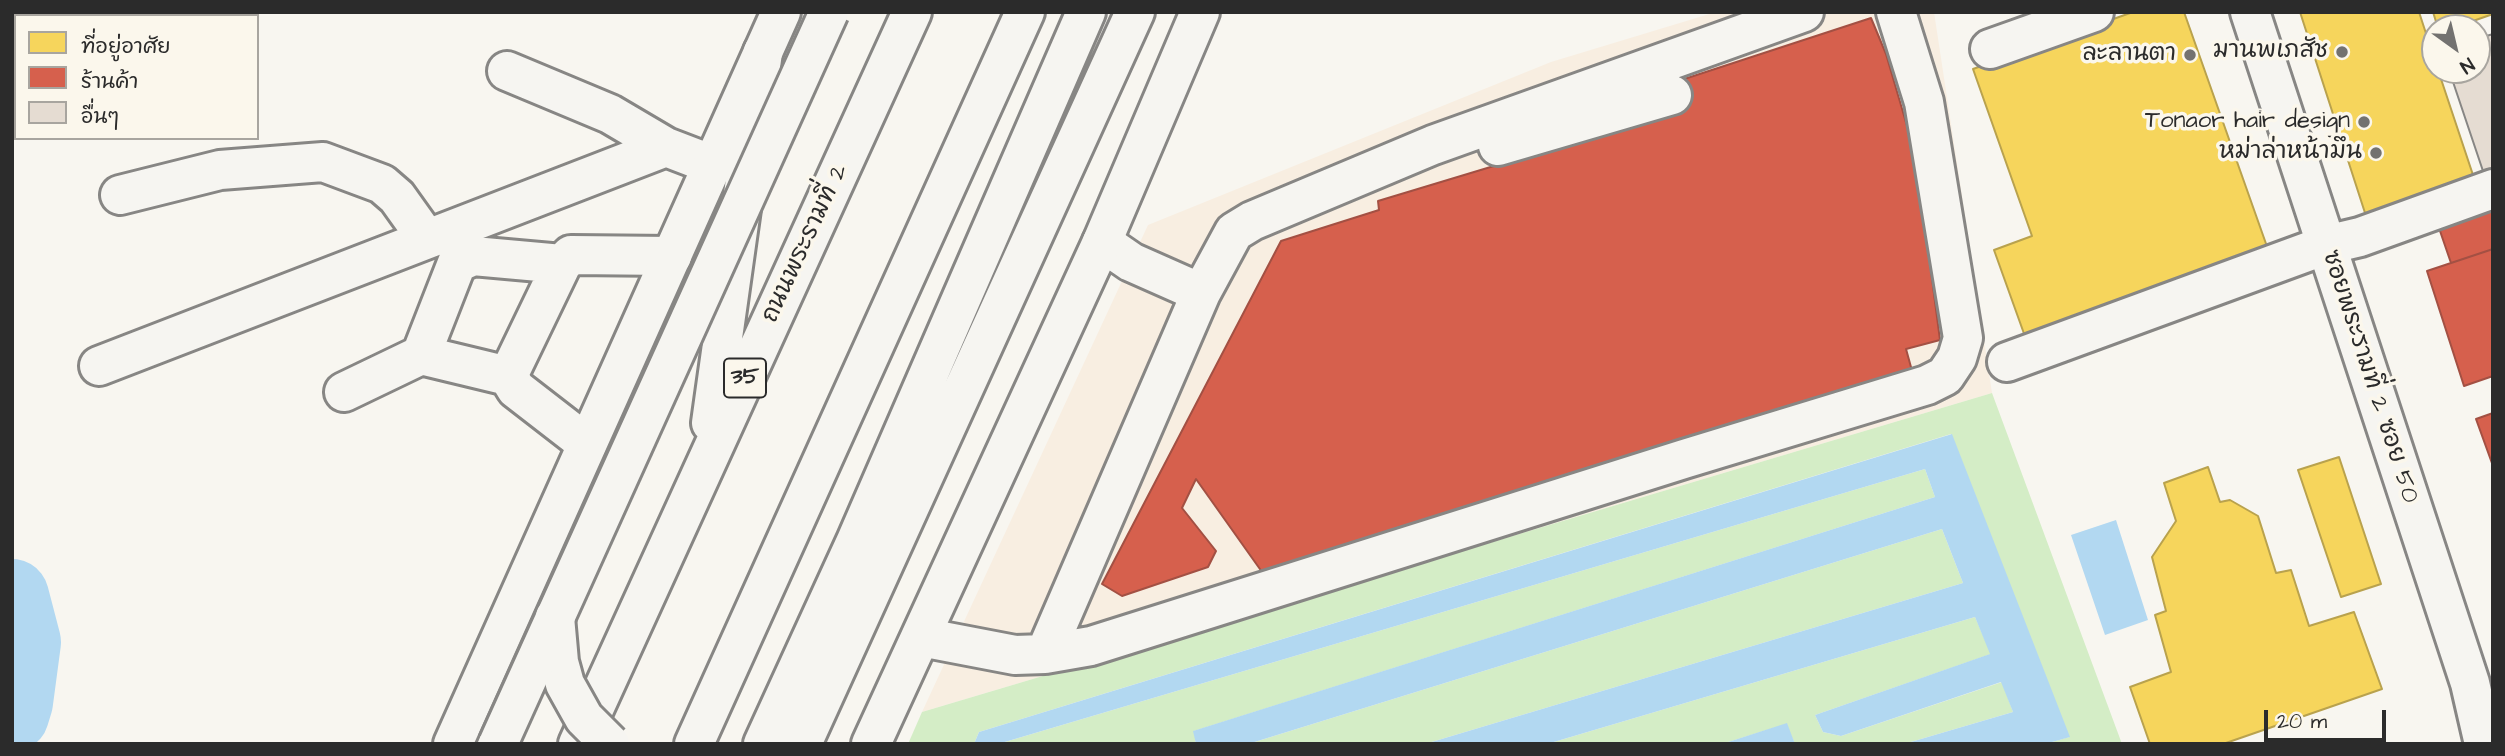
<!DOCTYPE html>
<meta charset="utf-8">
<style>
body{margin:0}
#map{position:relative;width:2505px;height:756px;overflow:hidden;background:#f8f6f0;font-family:"Architects Daughter","Playpen Sans Thai",sans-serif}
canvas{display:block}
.frame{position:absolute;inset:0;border:14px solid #2b2b2b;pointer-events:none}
.legend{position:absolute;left:14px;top:14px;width:245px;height:126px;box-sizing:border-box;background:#fbf7ec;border:2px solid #a8a59f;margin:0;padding:9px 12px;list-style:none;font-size:21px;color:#2b2b2b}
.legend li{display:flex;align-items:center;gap:14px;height:35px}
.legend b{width:35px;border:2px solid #a8a59f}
.north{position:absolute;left:2421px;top:14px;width:70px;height:70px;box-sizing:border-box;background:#fbf7ec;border:2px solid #a8a59f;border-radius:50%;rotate:146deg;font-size:19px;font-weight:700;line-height:28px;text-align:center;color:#2b2b2b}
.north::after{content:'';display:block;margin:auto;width:24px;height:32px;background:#737270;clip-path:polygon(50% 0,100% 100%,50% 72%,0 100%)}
.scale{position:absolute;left:2264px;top:710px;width:122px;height:32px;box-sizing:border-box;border:4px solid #2b2b2b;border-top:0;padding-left:9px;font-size:21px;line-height:24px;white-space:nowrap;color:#2b2b2b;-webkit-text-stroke:5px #fbf7ec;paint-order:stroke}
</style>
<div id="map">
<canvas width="2505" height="756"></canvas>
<div class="frame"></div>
<ul class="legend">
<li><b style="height:19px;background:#f6d55c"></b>ที่อยู่อาศัย</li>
<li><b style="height:19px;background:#d6604d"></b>ร้านค้า</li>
<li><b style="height:19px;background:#e5dcd2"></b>อื่นๆ</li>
</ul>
<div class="north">N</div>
<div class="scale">20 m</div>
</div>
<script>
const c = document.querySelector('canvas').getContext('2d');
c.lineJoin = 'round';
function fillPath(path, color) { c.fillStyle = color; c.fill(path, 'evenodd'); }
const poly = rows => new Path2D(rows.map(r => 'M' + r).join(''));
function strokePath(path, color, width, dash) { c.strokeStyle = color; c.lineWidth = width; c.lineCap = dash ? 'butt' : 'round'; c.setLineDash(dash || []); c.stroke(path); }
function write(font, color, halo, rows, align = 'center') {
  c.font = font + ' "Architects Daughter","Playpen Sans Thai",sans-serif'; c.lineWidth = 7; c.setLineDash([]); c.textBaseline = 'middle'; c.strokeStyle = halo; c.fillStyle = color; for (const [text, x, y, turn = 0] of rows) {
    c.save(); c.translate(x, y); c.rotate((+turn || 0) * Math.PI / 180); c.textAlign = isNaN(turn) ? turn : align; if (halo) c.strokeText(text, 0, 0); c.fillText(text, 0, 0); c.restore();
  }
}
fillPath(poly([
 [1716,12,1934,12,1992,393,922,712,1148,225,1551,62]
]), '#f8eee1');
fillPath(poly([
 [1992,393,2122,744,2045,744,2069,737,1951,434,979,732,974,744,908,744,922,712],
 [1925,469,1935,497,1194,731,1196,744,998,744],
 [1942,529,1963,583,1425,744,1248,744],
 [1975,617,1991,654,1815,715,1823,732,1841,736,2002,682,2013,712,1904,744,1795,744,1786,724,1722,744,1547,744]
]), '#d4edc6');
fillPath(poly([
 [1952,434,2070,737,2045,744,1904,744,2013,712,2001,682,1841,736,1823,732,1815,715,1990,654,1975,617,1547,744,1425,744,1963,583,1942,529,1248,744,1196,744,1193,731,1935,497,1925,469,998,744,974,744,979,732],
 [2116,520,2148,620,2105,635,2071,535],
 [1787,723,1795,744,1722,744]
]), '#b2d8f1');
const homes = poly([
 [2133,12,2184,12,2270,255,2027,342,1994,250,2032,236,1973,69,2133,12],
 [2300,12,2419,12,2435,61,2435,70,2438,70,2474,178,2366,216,2300,12],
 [2433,12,2493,12,2493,14,2453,28,2438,28,2433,12],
 [2339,457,2381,584,2341,597,2298,470,2339,457],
 [2208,467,2220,502,2230,500,2258,516,2276,573,2291,570,2309,626,2354,612,2382,689,2223,744,2150,744,2130,687,2171,672,2155,615,2166,611,2152,557,2176,521,2164,483,2208,467]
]);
fillPath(homes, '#f6d55c');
strokePath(homes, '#b9a24d', 2);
const shops = poly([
 [1871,18,1886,54,1910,136,1919,178,1940,340,1906,349,1914,378,1857,387,1474,505,1475,513,1267,579,1196,479,1182,508,1216,551,1208,567,1122,596,1102,584,1281,241,1379,210,1378,201,1676,111,1669,84,1871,18],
 [2493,210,2493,249,2451,263,2439,228,2493,210],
 [2493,249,2493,376,2464,386,2427,271,2493,249],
 [2493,413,2493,466,2476,419,2493,413]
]);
fillPath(shops, '#d6604d');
strokePath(shops, '#a35043', 2);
strokePath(poly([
 [12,703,16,702]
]), '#b2d8f1', 42);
strokePath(poly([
 [12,596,24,642,16,702,12,715]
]), '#b2d8f1', 74);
const building = poly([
 [2493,34,2493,168,2483,171,2449,70,2477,70,2477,39,2493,34]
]);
fillPath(building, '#e5dcd2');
strokePath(building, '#878684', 2);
const minor = poly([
 [2250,12,2470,683,2484,744],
 [1990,49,2094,12],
 [507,71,610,114,666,147,713,165],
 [1498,146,1672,95],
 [120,195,220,170,323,162,382,184,397,197,427,239],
 [1102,242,1131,262,1201,293],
 [421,355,457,263,473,256,562,264],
 [2007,362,2326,245,2360,237,2493,189],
 [99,366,666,147],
 [344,392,421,355,508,376],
 [587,444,516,389,508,376,562,264,571,255,672,256],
 [921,637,1015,655,1045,654,1091,646,1684,459,1927,385,1945,376,1957,358,1963,338,1924,102,1896,12],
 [1045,654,1201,293,1234,232,1252,221,1433,145,1804,12]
]);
const major = poly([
 [453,744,781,12],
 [871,744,1102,242,1200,12]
]);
const highway = poly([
 [711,423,763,52],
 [578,744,912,12],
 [694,744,1025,12],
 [763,744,856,541,1086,12],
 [802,744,1135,12]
]);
strokePath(minor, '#878684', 44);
strokePath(major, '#878684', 44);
strokePath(highway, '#878684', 44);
strokePath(minor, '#f6f5f1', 38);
strokePath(major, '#f6f5f1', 38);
strokePath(highway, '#f6f5f1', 38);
const majorBridge = poly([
 [555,617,559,662,565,684,584,718,610,744]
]);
const highwayBridge = poly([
 [498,744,829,12]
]);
strokePath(majorBridge, '#878684', 44, []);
strokePath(highwayBridge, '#878684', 44, []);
strokePath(majorBridge, '#f6f5f1', 38);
strokePath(highwayBridge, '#f6f5f1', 38);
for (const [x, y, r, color] of [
 [2342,52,7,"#737270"],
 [2190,55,7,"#737270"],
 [2364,122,7,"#737270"],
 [2376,153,7,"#737270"]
]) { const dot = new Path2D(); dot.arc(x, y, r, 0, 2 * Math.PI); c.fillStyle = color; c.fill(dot); strokePath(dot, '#fbf7ec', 2.5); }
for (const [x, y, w] of [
 [745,378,42]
]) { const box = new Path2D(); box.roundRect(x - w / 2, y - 19.5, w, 39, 5); c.fillStyle = '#fbf7ec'; c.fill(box); strokePath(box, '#2b2b2b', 2); }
write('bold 23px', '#2b2b2b', null, [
 ["35",745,378]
]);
write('24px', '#2b2b2b', '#fbf7ec', [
 ["มานพเภสัช",2328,52],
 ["ละลานตา",2176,55],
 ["Tonaor hair design",2350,122],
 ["หม่าล่าหน้ามึน",2362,153]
], 'right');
write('24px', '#2b2b2b', '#fbf7ec', [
 ["ถนนพระรามที่ 2",806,244,-65],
 ["ซอยพระรามที่ 2 ซอย 50",2369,377,72]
]);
</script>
